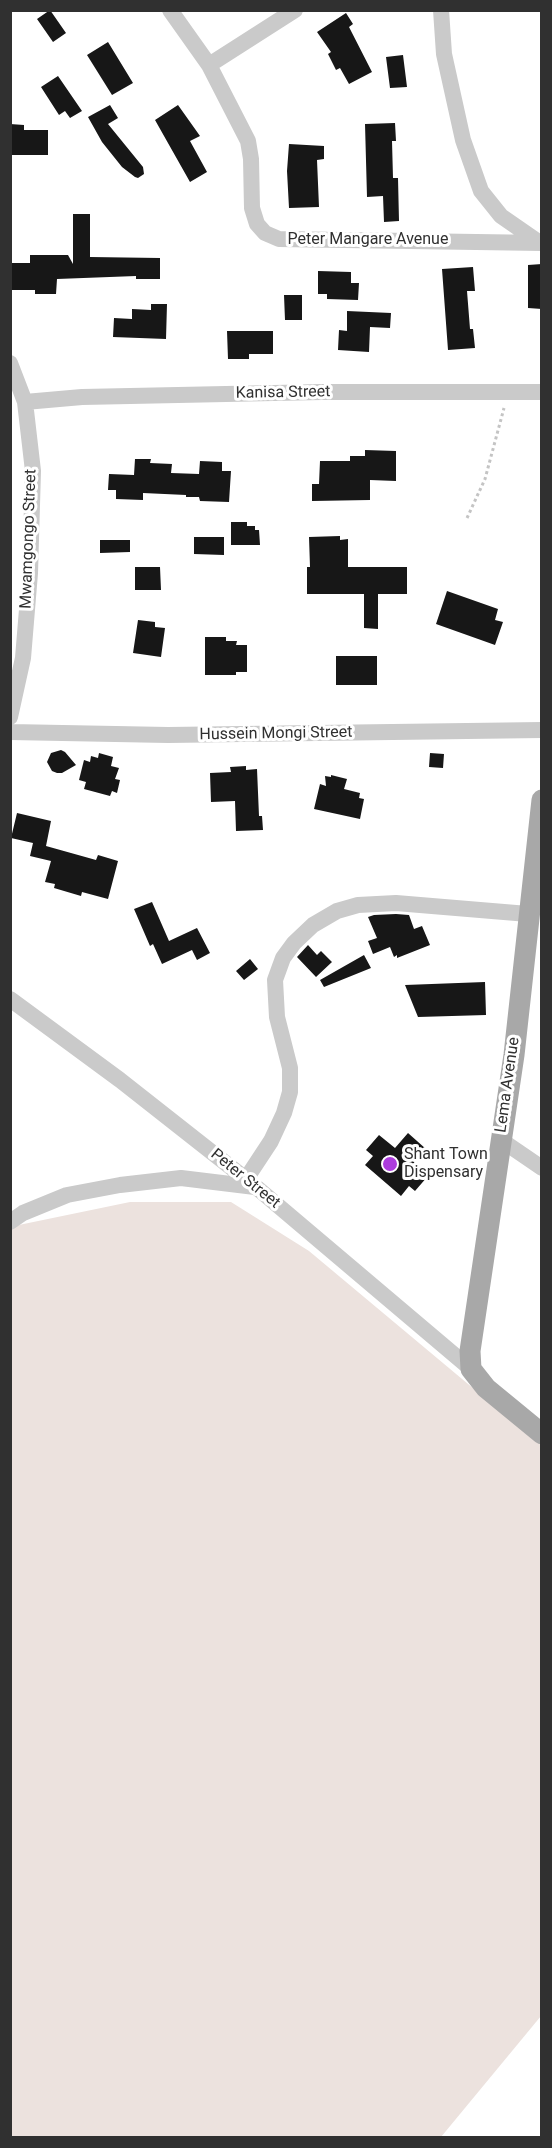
<!DOCTYPE html>
<style>
body{margin:0}
#map{position:relative;width:552px;height:2148px;overflow:hidden;background:#fff;font-family:Roboto,sans-serif}
canvas{display:block}
.frame{position:absolute;inset:0;border:12px solid #303030;pointer-events:none}
</style>
<div id="map">
<canvas width="552" height="2148"></canvas>
<div class="frame"></div>
</div>
<script>
const c = document.querySelector('canvas').getContext('2d');
c.lineJoin = 'round';
function fillPath(path, color) { c.fillStyle = color; c.fill(path, 'evenodd'); }
const poly = rows => new Path2D(rows.map(r => 'M' + r).join(''));
function strokePath(path, color, width, dash) { c.strokeStyle = color; c.lineWidth = width; c.lineCap = dash ? 'butt' : 'round'; c.setLineDash(dash || []); c.stroke(path); }
function write(font, color, halo, rows, align = 'center') {
  c.font = font + ' Roboto,sans-serif'; c.lineWidth = 6; c.setLineDash([]); c.textBaseline = 'middle'; c.strokeStyle = halo; c.fillStyle = color; for (const [text, x, y, turn = 0] of rows) {
    c.save(); c.translate(x, y); c.rotate((+turn || 0) * Math.PI / 180); c.textAlign = isNaN(turn) ? turn : align; if (halo) c.strokeText(text, 0, 0); c.fillText(text, 0, 0); c.restore();
  }
}
fillPath(poly([
 [130,1202,231,1202,309,1251,541,1445,541,2016,441,2137,11,2137,10,1229,14,1226]
]), '#ece2de');
fillPath(poly([
 [50,10,66,33,53,42,37,19],
 [346,13,353,24,349,27,372,72,349,84,340,68,336,70,328,54,331,52,317,32],
 [108,42,133,83,112,95,87,55],
 [403,55,407,87,390,88,386,57],
 [58,76,82,111,70,118,65,111,59,115,41,87],
 [110,105,118,118,108,124,143,167,144,174,138,178,135,177,122,167,102,142,88,117],
 [178,105,200,136,190,141,207,172,190,182,155,120],
 [395,123,396,141,392,141,393,178,398,178,399,221,384,222,383,196,367,197,365,124],
 [10,124,24,125,24,130,48,130,48,155,10,155],
 [289,144,324,146,324,159,317,160,319,207,289,208,287,171],
 [73,214,90,214,90,257,160,258,160,279,136,279,136,276,57,279,56,294,35,294,35,290,10,290,10,263,30,263,30,255,68,255,73,264],
 [542,264,542,309,528,308,528,265],
 [473,267,475,291,467,291,470,329,473,329,475,348,448,350,442,269],
 [318,271,351,272,351,283,359,283,358,300,327,299,327,294,318,294],
 [284,295,302,295,302,320,285,320],
 [151,304,167,304,166,339,113,337,114,318,132,319,132,309,151,310],
 [347,311,391,313,390,328,370,327,369,352,338,350,339,330,347,331],
 [227,331,273,331,273,354,249,354,249,359,228,359],
 [365,450,396,451,396,481,370,480,370,500,312,501,312,484,319,484,320,461,350,461,350,456,365,456],
 [135,459,151,459,150,463,172,464,171,473,199,474,200,461,222,462,222,471,231,471,229,502,200,501,199,497,186,497,186,495,143,493,143,500,116,499,116,490,108,490,109,474,134,475],
 [231,522,247,522,247,526,255,526,255,530,259,530,260,545,231,545],
 [340,536,340,540,348,539,348,567,407,567,407,594,378,594,378,629,364,628,364,594,307,594,307,567,310,567,309,537],
 [194,537,224,537,224,555,194,554],
 [100,540,130,540,130,552,100,553],
 [135,567,160,567,161,590,135,590],
 [447,591,498,609,495,620,503,622,495,645,436,624],
 [138,620,155,622,155,627,165,628,161,657,133,653],
 [205,637,226,637,226,641,237,641,236,645,247,645,247,672,236,672,236,675,205,675],
 [336,656,377,656,377,685,336,685],
 [61,750,65,752,76,765,62,773,57,773,52,771,47,762,51,753],
 [99,753,113,757,111,766,119,768,115,779,120,780,117,793,112,791,110,796,84,789,86,782,79,780,84,760,90,762,91,756,98,758],
 [430,753,444,754,443,768,429,767],
 [246,766,246,770,257,769,259,816,262,816,263,830,236,831,235,801,211,802,210,773,231,772,230,767],
 [331,775,347,779,344,789,360,793,359,798,364,799,360,819,314,809,320,784,326,786,325,776,331,777],
 [17,813,51,821,46,846,96,860,98,855,118,861,108,899,82,892,81,896,54,888,55,884,45,882,51,861,30,856,33,843,11,838],
 [152,902,169,941,197,928,210,953,197,960,192,950,162,964,153,944,150,946,134,909],
 [396,914,409,915,414,929,422,926,430,945,397,958,397,955,394,957,390,947,373,954,368,941,377,938,368,917,374,915],
 [308,945,317,955,321,951,332,962,316,977,297,957],
 [364,955,371,968,324,987,320,980],
 [250,959,258,969,244,980,236,971],
 [485,982,486,1015,418,1017,405,985],
 [408,1133,426,1149,413,1164,428,1176,415,1191,409,1186,401,1196,365,1165,373,1156,366,1150,379,1135,395,1148]
]), '#171717');
strokePath(poly([
 [467,518,485,479,504,408]
]), '#c4c4c4', 3, [3, 3]);
strokePath(poly([
 [170,10,209,65,248,141,251,159,252,208,257,224,265,233,279,239,542,243],
 [441,10,444,54,463,140,481,191,501,216,540,243],
 [209,65,295,10],
 [10,363,25,402,33,471,30,573,23,658,10,717],
 [25,402,82,397,322,392,542,392],
 [10,732,168,735,542,730],
 [10,999,120,1080,256,1187,471,1369],
 [501,1140,542,1168],
 [246,1179,271,1141,284,1113,290,1092,290,1068,277,1017,275,980,283,958,294,943,313,925,337,911,358,905,396,903,528,914],
 [10,1222,23,1213,67,1195,120,1185,181,1178,255,1187]
]), '#cacaca', 16);
strokePath(poly([
 [542,800,514,1055,470,1351,471,1369,486,1388,542,1434]
]), '#a8a8a8', 21);
for (const [x, y, r, color] of [
 [390,1164,8,"#ac3cdd"]
]) { const dot = new Path2D(); dot.arc(x, y, r, 0, 2 * Math.PI); c.fillStyle = color; c.fill(dot); strokePath(dot, '#fff', 2); }
write('16px', '#303030', '#fff', [
 ["Peter Mangare Avenue",368,240],
 ["Kanisa Street",283,393,-1],
 ["Mwamgongo Street",29,539,-88],
 ["Hussein Mongi Street",276,734,-1],
 ["Lema Avenue",508,1085,-82],
 ["Peter Street",245,1179,39]
]);
write('16px', '#303030', '#fff', [
 ["Shant Town",404,1155],
 ["Dispensary",404,1173]
], 'left');
</script>
